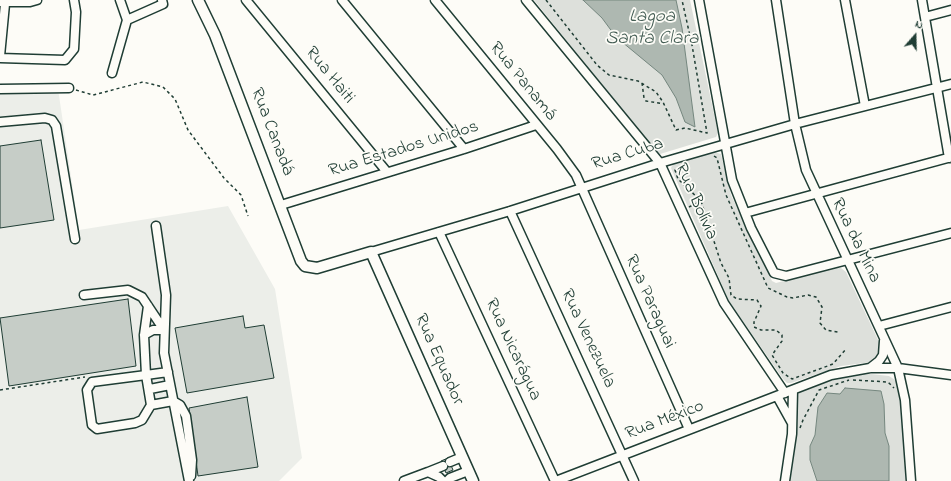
<!DOCTYPE html>
<meta charset="utf-8">
<style>
body{margin:0}
#map{position:relative;width:951px;height:481px;overflow:hidden;background:#fdfcf7;font-family:"Indie Flower",sans-serif}
canvas{display:block}
.north{position:absolute;left:895px;top:16px;width:40px;height:40px;-webkit-text-stroke:3px #fdfcf7;paint-order:stroke;rotate:20deg;font-size:11px;font-weight:700;line-height:16px;text-align:center;color:#1f3d34}
.north::after{content:'';display:block;margin:auto;width:14px;height:18px;background:#1f3d34;clip-path:polygon(50% 0,100% 100%,50% 72%,0 100%)}
</style>
<div id="map">
<canvas width="951" height="481"></canvas>
<div class="north">N</div>
</div>
<script>
const c = document.querySelector('canvas').getContext('2d');
c.lineJoin = 'round';
function fillPath(path, color) { c.fillStyle = color; c.fill(path, 'evenodd'); }
const poly = rows => new Path2D(rows.map(r => 'M' + r).join(''));
function strokePath(path, color, width, dash) { c.strokeStyle = color; c.lineWidth = width; c.lineCap = dash ? 'butt' : 'round'; c.setLineDash(dash || []); c.stroke(path); }
function write(font, color, halo, rows, align = 'center') {
  c.font = font + ' "Indie Flower",sans-serif'; c.lineWidth = 3.5; c.setLineDash([]); c.textBaseline = 'middle'; c.strokeStyle = halo; c.fillStyle = color; for (const [text, x, y, turn = 0] of rows) {
    c.save(); c.translate(x, y); c.rotate((+turn || 0) * Math.PI / 180); c.textAlign = isNaN(turn) ? turn : align; if (halo) c.strokeText(text, 0, 0); c.fillText(text, 0, 0); c.restore();
  }
}
fillPath(poly([
 [58,89,79,230,228,206,275,289,302,458,279,481,0,481,0,91]
]), '#eceee9');
fillPath(poly([
 [534,0,690,0,718,133,716,137,660,154,657,153],
 [711,151,721,154,731,195,772,281,776,283,834,268,841,268,846,272,880,344,880,355,872,362,841,366,791,383,787,383,783,379,729,301,671,168,673,164],
 [852,374,871,374,889,376,895,380,900,388,906,481,788,481,787,477,795,442,796,392]
]), '#dde0db');
const water = poly([
 [583,0,676,0,682,28,695,127,685,122,676,98,662,75,616,37,602,18,583,0],
 [845,388,881,391,884,404,885,433,889,446,889,481,817,481,810,460,810,446,815,435,818,407,827,393,840,394,845,388]
]);
fillPath(water, '#aeb8b1');
strokePath(water, '#75877f', 1);
const building = poly([
 [41,140,54,220,0,228,0,146,41,140],
 [128,299,136,366,9,386,0,318,128,299],
 [243,316,245,328,264,325,274,378,187,393,175,328,243,316],
 [247,397,258,467,198,476,189,408,247,397],
 [448,458,453,470,446,473,441,461,448,458]
]);
fillPath(building, '#c6cdc7');
strokePath(building, '#1f3d34', 1);
const minor = poly([
 [246,0,387,172],
 [342,0,464,149],
 [435,0,557,149,576,175,689,429],
 [526,0,660,163,724,303,785,393],
 [699,0,732,180,751,228,774,273,786,276,951,233],
 [776,0,795,124,806,170,898,368,905,400,911,481],
 [845,0,865,106],
 [922,0,949,158],
 [0,2,30,2,37,0],
 [925,17,951,10],
 [127,20,163,4,162,0],
 [0,56,5,4],
 [0,58,65,60,74,49,76,12,74,0],
 [112,73,127,20,120,0],
 [0,89,69,88],
 [0,122,45,118,52,120,56,126,75,239],
 [281,205,464,149,536,125],
 [510,211,634,481],
 [745,213,951,157],
 [156,226,166,295,164,353,189,481],
 [439,232,555,481],
 [371,252,510,211,660,163,795,124,951,84],
 [84,295,128,290,142,297,164,330],
 [148,306,144,335,146,375,168,372],
 [879,326,951,307],
 [144,335,153,330,164,330],
 [870,368,879,361,883,355,884,341],
 [146,375,151,405,142,420,135,423,97,429,92,425,87,390,92,382,146,375],
 [150,389,170,385],
 [777,396,792,423],
 [151,405,173,401,180,405,186,416,192,460,191,476],
 [450,462,462,457],
 [428,472,443,466],
 [404,481,428,472,439,477,443,481],
 [447,481,450,478,468,471],
 [556,481,831,375,870,368,898,368,951,375],
 [785,481,792,434,793,390]
]);
const major = poly([
 [198,0,215,35,301,261,305,266,317,268,371,252,473,481]
]);
strokePath(minor, '#1f3d34', 11);
strokePath(major, '#1f3d34', 13);
strokePath(poly([
 [546,0,597,65,609,75,638,81,656,92,663,102,676,130,685,128,707,133,692,45,682,0],
 [642,83,644,98,646,101,664,104],
 [76,90,93,95,143,82,163,87,175,99,188,130,224,178,241,195,248,216],
 [714,156,717,158,726,195,768,288,787,297,793,298,808,295,816,297,822,307,820,323,826,330,838,332],
 [680,166,675,170,678,179,701,201,721,263,729,278,731,295,737,299,757,300,761,306,754,322,754,327,761,330,776,330,782,335,782,341,772,355,783,373,792,379,833,364,846,349],
 [689,207,701,201],
 [853,380,888,382,894,388],
 [0,390,85,377],
 [800,428,803,420,819,390,849,380]
]), '#1f3d34', 1.5, [3, 3]);
strokePath(minor, '#fdfcf7', 8);
strokePath(major, '#fdfcf7', 10);
write('18px', '#1f3d34', '#fdfcf7', [
 ["Rua Haiti",329,76,51],
 ["Rua Panamá",522,82,51],
 ["Rua Canadá",271,132,69],
 ["Rua Estados Unidos",404,150,-17],
 ["Rua Cuba",628,155,-17],
 ["Rua Bolívia",695,202,66],
 ["Rua da Mina",855,241,64],
 ["Rua Paraguai",649,302,66],
 ["Rua Venezuela",587,339,65],
 ["Rua Nicarágua",512,350,65],
 ["Rua Equador",438,360,66],
 ["Rua México",665,421,-21]
]);
write('italic 19px', '#435c53', '#fdfcf7', [
 ["Lagoa",652,18],
 ["Santa Clara",652,40]
]);
</script>
